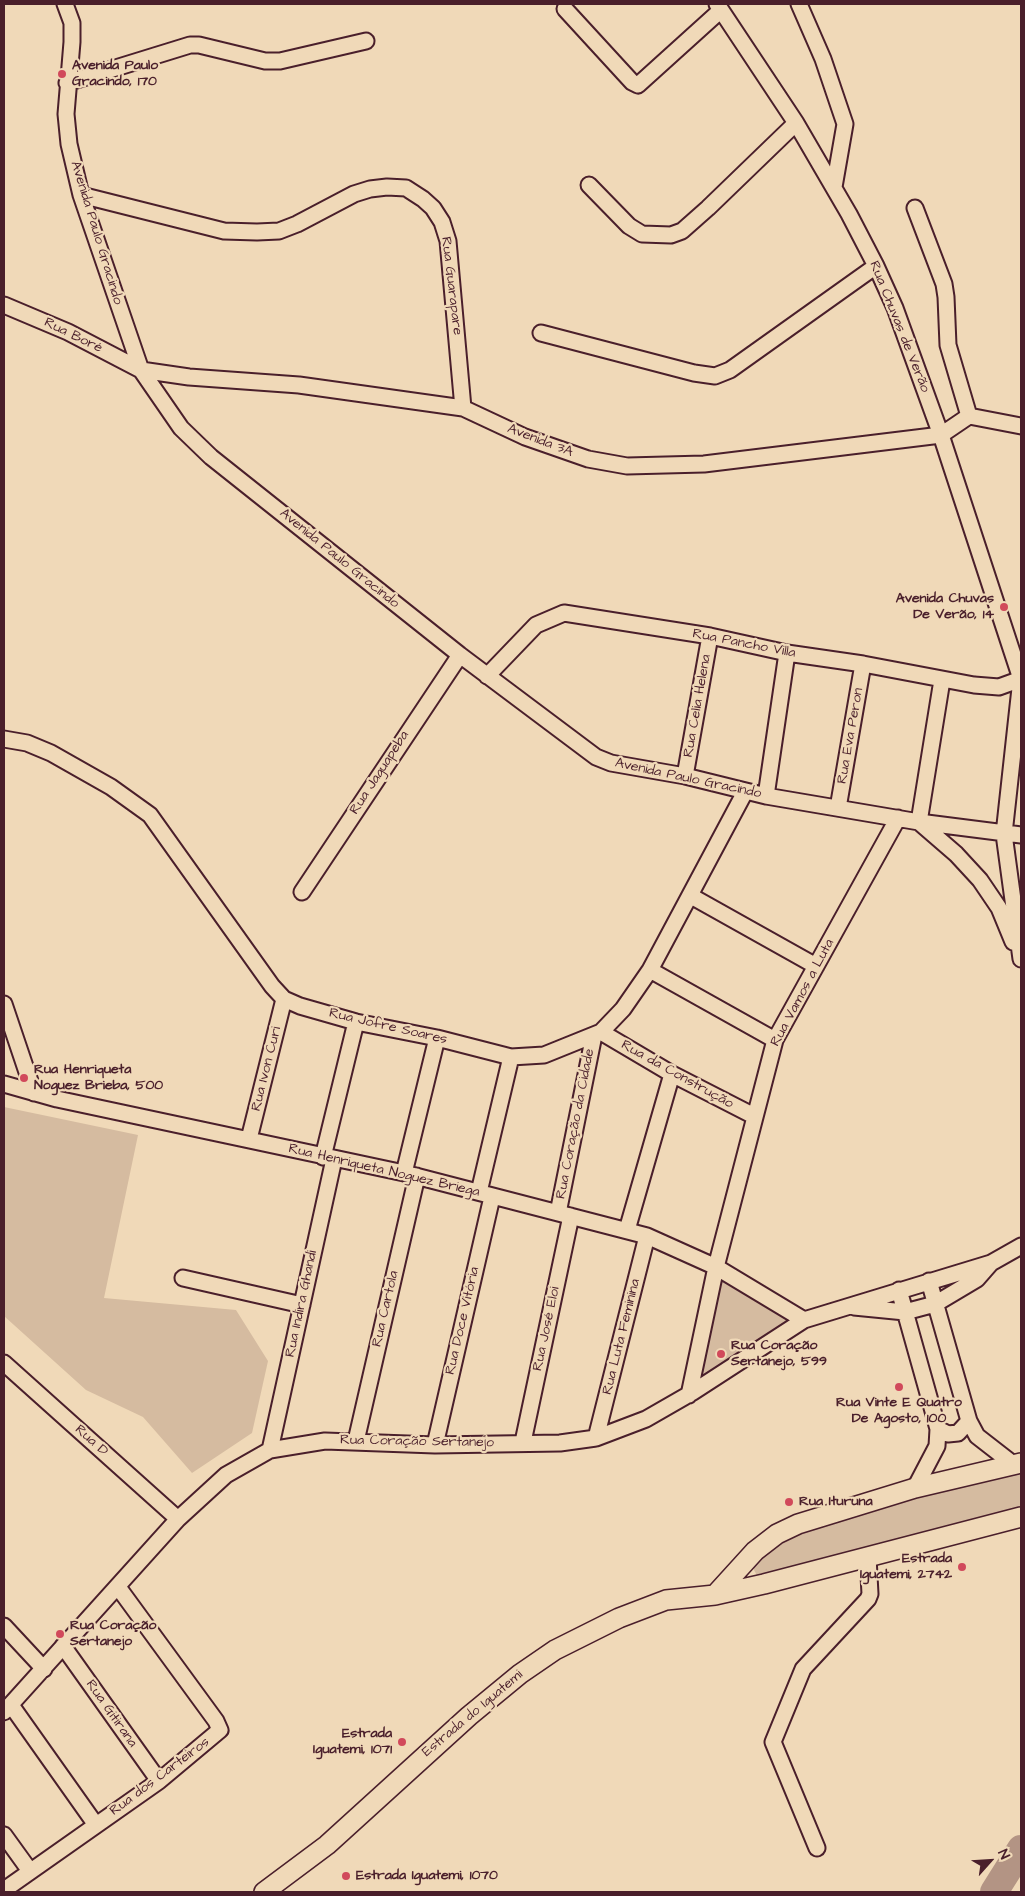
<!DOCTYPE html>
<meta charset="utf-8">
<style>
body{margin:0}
#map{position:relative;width:1025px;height:1896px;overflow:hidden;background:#f0d9b8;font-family:"Architects Daughter",sans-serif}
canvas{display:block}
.frame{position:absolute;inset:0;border:5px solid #4a1f2b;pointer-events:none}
.north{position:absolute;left:965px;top:1836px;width:50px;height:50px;-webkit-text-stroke:4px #f0d9b8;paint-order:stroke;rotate:64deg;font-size:14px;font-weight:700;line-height:20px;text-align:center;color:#4a1f2b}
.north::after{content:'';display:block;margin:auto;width:18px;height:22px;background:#4a1f2b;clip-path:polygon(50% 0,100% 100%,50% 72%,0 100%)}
</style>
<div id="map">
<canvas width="1025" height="1896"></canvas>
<div class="frame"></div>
<div class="north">N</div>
</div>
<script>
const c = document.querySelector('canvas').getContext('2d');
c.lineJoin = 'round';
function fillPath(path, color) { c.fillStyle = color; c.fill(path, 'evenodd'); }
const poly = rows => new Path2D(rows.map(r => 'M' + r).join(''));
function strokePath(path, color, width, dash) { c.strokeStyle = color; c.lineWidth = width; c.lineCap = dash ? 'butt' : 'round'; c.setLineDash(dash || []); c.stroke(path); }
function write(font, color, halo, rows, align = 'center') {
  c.font = font + ' "Architects Daughter",sans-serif'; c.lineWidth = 4.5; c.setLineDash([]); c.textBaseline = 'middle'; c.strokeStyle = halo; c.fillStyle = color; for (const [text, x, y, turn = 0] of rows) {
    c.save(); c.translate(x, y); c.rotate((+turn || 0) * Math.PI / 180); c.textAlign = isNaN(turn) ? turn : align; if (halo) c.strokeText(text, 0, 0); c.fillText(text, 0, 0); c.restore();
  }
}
fillPath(poly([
 [4,1107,138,1135,104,1298,236,1310,268,1361,252,1433,192,1473,143,1417,86,1390,4,1316],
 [717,1269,801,1321,691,1393],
 [1021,1463,1021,1517,759,1579,754,1570,753,1562,777,1534]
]), '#d5bba0');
strokePath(poly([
 [994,1892,1021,1849]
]), '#b39484', 28);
const minor = poly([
 [65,4,72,23,72,42,66,114,69,144,81,195,141,370,181,428,211,457,460,655,596,757,611,763,685,776,766,796,919,822,1021,835],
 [717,4,796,123,849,214,876,266,895,308,941,435,1021,679,1004,834,1021,959],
 [799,4,823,59,845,124,834,187],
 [565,9,632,82,638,85,721,10],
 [67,83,190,45,199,45,265,61,280,61,366,41],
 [589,185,629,226,642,234,671,235,682,231,708,208,796,123],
 [81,195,224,231,257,232,279,231,297,224,354,194,370,189,387,187,406,188,423,199,433,208,442,222,448,241,463,408],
 [4,305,68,332,141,370,189,377,299,385,463,408,525,437,588,459,627,466,704,464,941,435,969,416,948,345,946,297,944,284,915,208],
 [541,333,694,373,715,376,730,370,876,266],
 [969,416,1021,426],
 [487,676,536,625,564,613,710,636,787,653,863,664,974,685,999,687,1021,679],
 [942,680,919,822,956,854,980,880,999,908,1013,942],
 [4,739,27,743,51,753,111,787,150,815,272,986,284,999,300,1006,356,1022,437,1038,511,1057,544,1055,601,1032,623,1009,650,970,745,792],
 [685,776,710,636],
 [766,796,787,653],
 [838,808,863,664],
 [302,892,460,655],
 [691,896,816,966],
 [650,970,775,1040],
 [4,1004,34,1093],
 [601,1032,672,1074,754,1116],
 [4,1084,57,1099,404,1173,647,1236,716,1267,804,1320],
 [249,1139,284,999],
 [323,1157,356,1022],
 [404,1173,437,1038],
 [479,1192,511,1057],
 [558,1213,594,1035],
 [627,1230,672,1074],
 [183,1278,302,1305],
 [929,1281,969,1421,977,1436,1013,1464],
 [899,1290,938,1429,937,1446,915,1488],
 [854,1307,905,1312,935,1304,977,1279,991,1263],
 [4,1363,178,1519],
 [689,1395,716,1267,775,1040,898,818],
 [938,1429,948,1434,958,1433,969,1421],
 [596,1438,647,1236],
 [356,1441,417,1176],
 [523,1442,571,1216],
 [435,1445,492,1197],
 [270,1450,334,1159],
 [4,1626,44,1669],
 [63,1646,159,1781],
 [11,1705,96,1825],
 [4,1712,178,1519,226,1475,270,1450,325,1441,435,1445,560,1443,596,1438,646,1419,693,1392,804,1320,991,1263,1021,1246],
 [4,1835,30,1871],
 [817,1848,773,1742,803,1669,868,1599,870,1594,868,1557],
 [4,1890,159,1781,220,1730,216,1721,118,1587]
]);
const major = poly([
 [715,1595,755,1551,777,1534,798,1524,915,1488,1021,1463],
 [264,1892,327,1845,469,1716,520,1674,555,1650,619,1618,666,1600,715,1595,764,1584,1021,1517]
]);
strokePath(minor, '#4a1f2b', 19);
strokePath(major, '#4a1f2b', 22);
strokePath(minor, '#f0d9b8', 15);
strokePath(major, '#f0d9b8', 19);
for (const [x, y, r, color] of [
 [62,74,5,"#d1495b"],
 [1004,607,5,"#d1495b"],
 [24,1078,5,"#d1495b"],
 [721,1354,5,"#d1495b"],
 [899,1387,5,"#d1495b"],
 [789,1502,5,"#d1495b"],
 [962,1567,5,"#d1495b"],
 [60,1634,5,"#d1495b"],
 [402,1742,5,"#d1495b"],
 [346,1876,5,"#d1495b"]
]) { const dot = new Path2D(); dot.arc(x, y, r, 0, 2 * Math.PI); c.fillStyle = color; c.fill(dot); strokePath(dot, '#f0d9b8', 2); }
write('bold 14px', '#4a1f2b', '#f0d9b8', [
 ["Avenida Paulo",72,66],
 ["Gracindo, 170",72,82],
 ["Avenida Chuvas",994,599,"right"],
 ["De Verão, 14",994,615,"right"],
 ["Rua Henriqueta",34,1070],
 ["Noguez Brieba, 500",34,1086],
 ["Rua Coração",731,1346],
 ["Sertanejo, 599",731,1362],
 ["Rua Vinte E Quatro",899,1403,"center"],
 ["De Agosto, 100",899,1419,"center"],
 ["Rua Ituruna",799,1502],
 ["Estrada",952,1559,"right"],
 ["Iguatemi, 2742",952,1575,"right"],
 ["Rua Coração",70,1626],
 ["Sertanejo",70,1642],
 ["Estrada",392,1734,"right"],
 ["Iguatemi, 1071",392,1750,"right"],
 ["Estrada Iguatemi, 1070",356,1876]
], 'left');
write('14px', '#4a1f2b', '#f0d9b8', [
 ["Avenida Paulo Gracindo",96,233,73],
 ["Rua Guarapare",451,286,83],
 ["Rua Chuvas de Verão",899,327,68],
 ["Rua Boré",73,336,26],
 ["Avenida 3A",540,441,21],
 ["Avenida Paulo Gracindo",339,559,39],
 ["Rua Pancho Villa",744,644,11],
 ["Rua Celia Helena",698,706,-80],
 ["Rua Eva Peron",851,736,-80],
 ["Rua Jaguapeba",380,773,-57],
 ["Avenida Paulo Gracindo",688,779,12],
 ["Rua Vamos a Luta",803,993,-62],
 ["Rua Jofre Soares",388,1027,13],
 ["Rua Ivon Curi",267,1069,-76],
 ["Rua da Construção",677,1075,29],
 ["Rua Coração da Cidade",576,1124,-79],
 ["Rua Henriqueta Noguez Briega",384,1171,13],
 ["Rua Indira Ghandi",302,1304,-78],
 ["Rua Cartola",386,1309,-77],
 ["Rua Doce Vitória",463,1321,-77],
 ["Rua José Eloi",547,1329,-78],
 ["Rua Luta Feminina",622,1337,-76],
 ["Rua D",91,1441,42],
 ["Rua Coração Sertanejo",417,1442,1],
 ["Rua Gitirana",111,1714,55],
 ["Estrada do Iguatemi",473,1714,-40],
 ["Rua dos Carteiros",160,1777,-37]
]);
</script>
